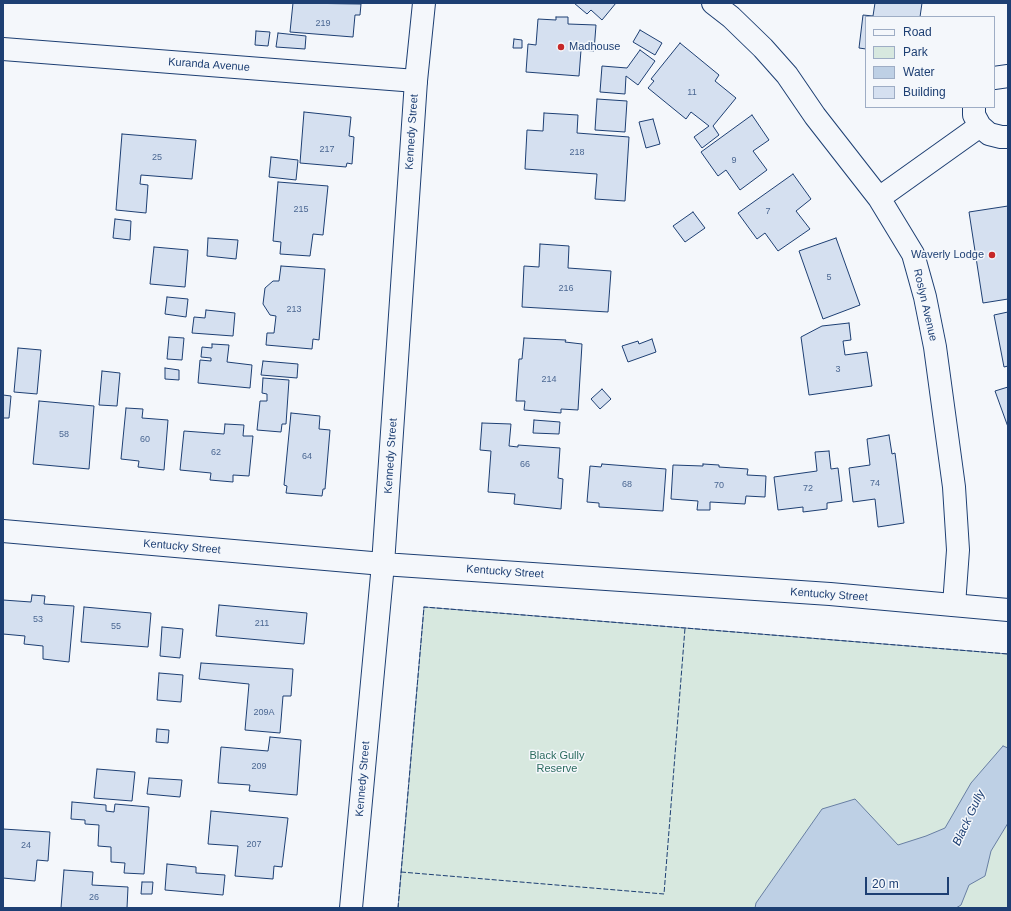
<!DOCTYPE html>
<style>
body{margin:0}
#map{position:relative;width:1011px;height:911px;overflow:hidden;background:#f4f7fb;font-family:Arial,sans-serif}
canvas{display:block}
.frame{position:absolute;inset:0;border:4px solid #1d3f73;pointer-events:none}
.legend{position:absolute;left:865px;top:16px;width:130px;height:92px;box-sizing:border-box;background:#f4f7fb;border:1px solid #9eadc5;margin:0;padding:5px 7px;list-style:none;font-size:12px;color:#1d3f73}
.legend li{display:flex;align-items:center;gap:8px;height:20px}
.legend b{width:20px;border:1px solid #9eadc5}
.scale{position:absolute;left:865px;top:877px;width:84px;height:18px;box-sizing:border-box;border:2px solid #1d3f73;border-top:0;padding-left:5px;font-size:12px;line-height:14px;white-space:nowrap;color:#1d3f73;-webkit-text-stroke:3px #f4f7fb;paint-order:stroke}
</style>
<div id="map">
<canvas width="1011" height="911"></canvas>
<div class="frame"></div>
<ul class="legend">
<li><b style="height:5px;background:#f4f7fb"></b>Road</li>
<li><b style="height:11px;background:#d7e8df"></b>Park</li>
<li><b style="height:11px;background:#bed0e5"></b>Water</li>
<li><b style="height:11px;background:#d5e0f0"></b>Building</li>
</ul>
<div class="scale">20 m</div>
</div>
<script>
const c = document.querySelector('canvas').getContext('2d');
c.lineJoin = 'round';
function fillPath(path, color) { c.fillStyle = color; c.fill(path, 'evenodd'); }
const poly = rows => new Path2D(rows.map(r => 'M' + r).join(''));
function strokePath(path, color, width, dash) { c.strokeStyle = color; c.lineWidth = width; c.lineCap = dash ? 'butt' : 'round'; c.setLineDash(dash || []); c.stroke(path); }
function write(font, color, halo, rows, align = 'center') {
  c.font = font + ' Arial,sans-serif'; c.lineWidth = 3; c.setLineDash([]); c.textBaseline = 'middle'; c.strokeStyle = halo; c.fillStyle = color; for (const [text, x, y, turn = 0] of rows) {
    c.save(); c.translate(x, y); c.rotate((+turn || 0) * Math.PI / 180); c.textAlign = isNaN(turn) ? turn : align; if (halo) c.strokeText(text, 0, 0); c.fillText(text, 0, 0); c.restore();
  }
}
const green = poly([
 [424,607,1008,654,1008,908,398,908,424,607]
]);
fillPath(green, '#d7e8df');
strokePath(green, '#687fa3', 1);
const water = poly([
 [1003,746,1008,748,1008,823,991,851,985,876,969,885,961,905,956,908,755,908,756,903,822,809,855,799,898,845,926,836,945,828,971,783,1003,746]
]);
fillPath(water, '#bed0e5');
strokePath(water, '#687fa3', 1);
const building = poly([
 [293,3,361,4,360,15,355,15,353,37,290,32,293,3],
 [574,3,616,3,602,20,591,10,587,14,574,3],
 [875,3,922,3,920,17,866,17,866,49,859,48,863,15,873,16,875,3],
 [556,17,568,17,568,24,596,25,594,51,581,50,579,76,526,72,528,44,536,45,538,19,556,20,556,17],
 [640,30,662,43,655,55,633,42,640,30],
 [256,31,270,32,268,46,255,45,256,31],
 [278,33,306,36,305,49,276,47,278,33],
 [514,39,522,40,522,48,513,48,514,39],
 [680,43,719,75,715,81,736,98,713,126,719,135,702,148,694,137,709,126,691,112,686,119,648,88,654,81,651,79,680,43],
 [640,50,655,61,638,85,626,76,625,94,600,92,602,66,627,68,640,50],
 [597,99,627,101,625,132,595,130,597,99],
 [304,112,351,117,349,136,354,137,352,164,347,163,346,167,300,163,304,112],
 [544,113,578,115,577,133,629,137,625,201,595,199,597,174,525,169,527,130,543,131,544,113],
 [752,115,769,140,753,151,767,170,740,190,726,170,718,176,701,152,752,115],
 [653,119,660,144,646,148,639,122,653,119],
 [122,134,196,140,192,179,141,175,140,184,148,185,146,213,116,210,122,134],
 [271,157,298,160,296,180,269,177,271,157],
 [793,174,811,199,796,211,810,229,778,251,765,233,757,239,738,213,793,174],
 [278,182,328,186,323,235,313,234,310,256,280,254,281,242,273,241,278,182],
 [1008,206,1008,299,983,303,969,212,1008,206],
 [693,212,705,228,685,242,673,226,693,212],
 [115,219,131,221,130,240,113,238,115,219],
 [208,238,238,240,236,259,207,256,208,238],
 [836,238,860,305,823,319,799,251,836,238],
 [540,244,569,246,568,268,611,271,608,312,522,307,524,266,539,267,540,244],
 [154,247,188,250,185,287,150,284,154,247],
 [281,266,325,269,319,340,313,339,312,349,266,345,267,333,274,333,276,316,270,315,263,304,265,288,273,281,279,281,281,266],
 [167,297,188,299,186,317,165,314,167,297],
 [206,310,235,313,233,336,192,333,194,317,205,318,206,310],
 [1008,312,1008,366,1004,367,994,315,1008,312],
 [849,323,851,340,843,341,845,355,867,352,872,386,809,395,801,337,822,326,849,323],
 [169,337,184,338,182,360,167,359,169,337],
 [524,338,566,340,565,342,582,344,578,410,561,409,561,413,524,410,525,401,516,401,519,359,522,359,524,338],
 [652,339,656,352,628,362,622,346,638,341,639,344,652,339],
 [212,344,229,345,227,362,252,365,250,388,198,383,200,360,211,361,211,358,201,357,202,347,212,348,212,344],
 [18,348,41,350,37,394,14,392,18,348],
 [263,361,298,364,297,378,261,375,263,361],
 [165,368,179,370,179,380,165,379,165,368],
 [102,371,120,373,117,406,99,405,102,371],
 [263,378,289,380,286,424,282,424,281,432,257,430,260,401,267,401,267,394,262,393,263,378],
 [1008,387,1008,427,995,391,1008,387],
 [602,389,611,399,600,409,591,399,602,389],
 [3,395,11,396,9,418,3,418,3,395],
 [39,401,94,406,89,469,33,464,39,401],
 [126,408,143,409,142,418,168,420,164,470,138,467,139,461,121,459,126,408],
 [291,413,320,416,319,429,330,430,325,489,323,489,322,496,286,493,287,486,284,485,291,413],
 [534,420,560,422,559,434,533,433,534,420],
 [482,423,511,424,509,446,518,447,518,445,560,448,558,478,563,479,561,509,514,504,515,494,488,492,491,451,480,450,482,423],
 [225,424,244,425,243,436,253,436,249,476,233,475,233,482,210,480,211,473,180,470,184,431,224,434,225,424],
 [889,435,892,454,895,453,904,523,878,527,875,499,853,502,849,468,870,465,867,439,889,435],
 [829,451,831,469,838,468,842,501,827,503,827,509,803,512,803,507,778,510,774,477,817,471,815,452,829,451],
 [602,464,666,469,663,511,599,507,599,503,587,502,590,466,601,467,602,464],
 [703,464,719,465,719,467,748,469,747,475,766,476,765,497,746,496,745,504,710,502,710,510,697,510,698,501,671,499,673,465,703,466,703,464],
 [32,595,45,596,44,604,74,606,69,662,43,659,43,646,24,644,25,636,3,634,3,600,31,602,32,595],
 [219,605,307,613,304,644,216,636,219,605],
 [84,607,151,613,148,647,81,642,84,607],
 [162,627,183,629,180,658,160,656,162,627],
 [201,663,293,669,291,696,283,696,280,733,245,730,249,684,199,679,201,663],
 [159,673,183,675,181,702,157,700,159,673],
 [157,729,169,730,168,743,156,742,157,729],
 [270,737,301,740,297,795,249,791,250,785,218,783,221,747,268,751,270,737],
 [97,769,135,772,132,801,94,798,97,769],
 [149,778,182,780,180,797,147,794,149,778],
 [72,802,106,805,106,811,114,812,115,804,149,807,144,874,124,873,125,863,111,862,111,847,98,846,99,825,85,824,85,820,71,819,72,802],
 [211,811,288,818,282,867,274,866,273,879,235,876,238,846,208,844,211,811],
 [3,829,50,832,48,861,37,860,35,881,3,878,3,829],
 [167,864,196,867,196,873,225,875,223,895,165,890,167,864],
 [64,870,93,872,92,885,128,887,127,908,61,908,64,870],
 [142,882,153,882,152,894,141,894,142,882]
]);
fillPath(building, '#d5e0f0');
strokePath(building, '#1d3f73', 1);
const street = poly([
 [713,3,731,17,763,48,787,75,815,116,879,198,913,254,925,297,935,347,954,487,958,550,954,605],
 [3,49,416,81],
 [994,78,1008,76],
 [974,107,974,115,980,126,989,134,1001,137,1008,137],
 [879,198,980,126],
 [351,908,383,564]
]);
const secondary = poly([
 [3,531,383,564,830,594,1008,610],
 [383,564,416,81,424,3]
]);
strokePath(street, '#1d3f73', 24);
strokePath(secondary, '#1d3f73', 24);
strokePath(street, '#f4f7fb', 22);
strokePath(secondary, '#f4f7fb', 22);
strokePath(poly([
 [401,872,664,894,685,628],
 [398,908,424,607,1008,654]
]), '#1d3f73', 1, [5, 2]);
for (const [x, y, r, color] of [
 [561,47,4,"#c62828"],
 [992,255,4,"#c62828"]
]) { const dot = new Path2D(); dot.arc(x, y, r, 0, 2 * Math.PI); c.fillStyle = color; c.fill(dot); strokePath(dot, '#f4f7fb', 1.5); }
write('9px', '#4b6792', null, [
 ["219",323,24],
 ["11",692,93],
 ["217",327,150],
 ["218",577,153],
 ["25",157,158],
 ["9",734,161],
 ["215",301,210],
 ["7",768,212],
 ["5",829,278],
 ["216",566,289],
 ["213",294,310],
 ["3",838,370],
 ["214",549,380],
 ["58",64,435],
 ["60",145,440],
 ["62",216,453],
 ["64",307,457],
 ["66",525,465],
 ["74",875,484],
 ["68",627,485],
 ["70",719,486],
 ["72",808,489],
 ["53",38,620],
 ["211",262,624],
 ["55",116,627],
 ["209A",264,713],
 ["209",259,767],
 ["207",254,845],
 ["24",26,846],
 ["26",94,898]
]);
write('11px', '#1d3f73', '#f4f7fb', [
 ["Madhouse",569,47],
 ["Waverly Lodge",984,255,"right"]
], 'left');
write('11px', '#1d3f73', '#f4f7fb', [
 ["Kuranda Avenue",209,65,4],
 ["Kennedy Street",412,132,-86],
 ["Roslyn Avenue",925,305,77],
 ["Kennedy Street",391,456,-86],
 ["Kentucky Street",182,547,5],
 ["Kentucky Street",505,572,4],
 ["Kentucky Street",829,595,4],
 ["Kennedy Street",363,779,-85]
]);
write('11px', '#2c6c60', '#f4f7fb', [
 ["Black Gully",557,756],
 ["Reserve",557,769]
]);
write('italic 12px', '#1d3f73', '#f4f7fb', [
 ["Black Gully",969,818,-65]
]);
</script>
